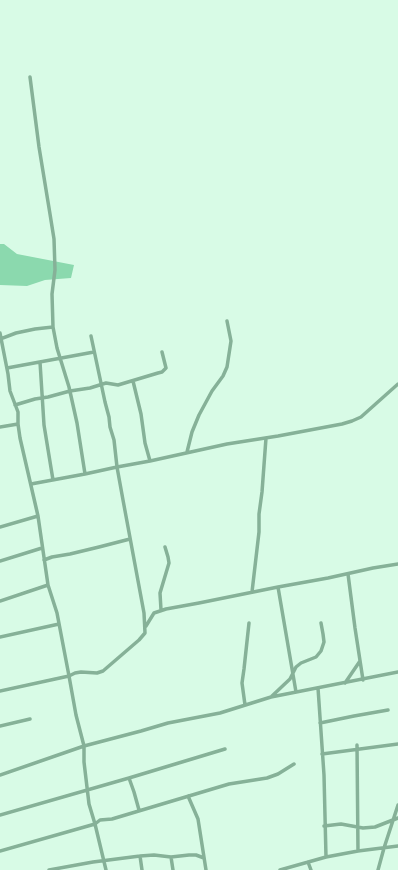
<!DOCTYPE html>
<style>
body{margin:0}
canvas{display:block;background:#d8fbe6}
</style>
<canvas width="398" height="870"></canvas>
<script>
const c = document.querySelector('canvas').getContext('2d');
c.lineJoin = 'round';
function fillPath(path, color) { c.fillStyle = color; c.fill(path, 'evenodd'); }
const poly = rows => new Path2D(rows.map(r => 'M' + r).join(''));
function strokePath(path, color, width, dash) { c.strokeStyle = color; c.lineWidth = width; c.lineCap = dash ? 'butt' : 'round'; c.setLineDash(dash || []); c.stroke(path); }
fillPath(poly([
 [0,244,4,244,17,254,74,265,71,278,45,280,27,286,0,285]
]), '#8bd9ae');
strokePath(poly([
 [30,77,39,147,50,214,54,239,55,270,52,294,53,327,57,348,69,387,77,423,85,474],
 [0,333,8,374,10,391,18,412,18,424,20,438,38,516],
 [0,339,16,333,35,329,53,327],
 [40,362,44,425,53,480],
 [7,368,94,352],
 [133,381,141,414,145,443,150,461],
 [15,405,35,399,48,397,70,391,90,388,106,383,118,385,158,373,162,372,166,368,162,352],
 [0,427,18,424],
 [187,452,192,432,199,415,212,391,223,376,227,367,231,341,227,321],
 [31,484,85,474,117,467,150,461,227,444,278,436,342,424,352,421,361,417,398,384],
 [0,527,38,516,48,585,57,613,69,676,76,715,84,746,84,762,89,804,95,824,106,870],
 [44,560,52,557,70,554,99,547,130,539],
 [0,561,42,548],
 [348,574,355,628,363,680],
 [278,587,296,692],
 [252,592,259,532,259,514,262,492,266,438],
 [0,601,48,585],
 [161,610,160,593,169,563,168,557,165,547],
 [146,626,154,613,166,609,199,603,278,587,328,578,373,568,398,564],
 [0,637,59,624],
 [345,683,360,661],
 [318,688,324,775,326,857],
 [0,691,69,676,75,673,81,672,97,673,103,671,139,640,145,633,144,613,123,500,117,467,114,440,110,427,109,417,105,402,91,336],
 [272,696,290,679,296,667,301,663,316,657,321,651,324,642,323,634,321,623],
 [245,705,242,683,244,669,249,623],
 [320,723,354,716,388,710],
 [0,726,30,719],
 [357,745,358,851],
 [322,754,398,744],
 [0,775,84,746,141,731,168,723,220,713,271,697,398,672],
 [129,778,225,749],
 [188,796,198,819,206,870],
 [0,815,129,778,134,792,139,810],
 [324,826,341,824,363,828,375,827,398,818],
 [0,851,95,824,100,820,112,819,229,784,267,778,278,774,294,764],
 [140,856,142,870],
 [171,857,173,870],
 [308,862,311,870],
 [49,870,93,862,140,856,154,855,171,857,189,855,196,855,204,858],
 [280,870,326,857,358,851,398,846],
 [378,870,384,848,398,805]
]), '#86b198', 3.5);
</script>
